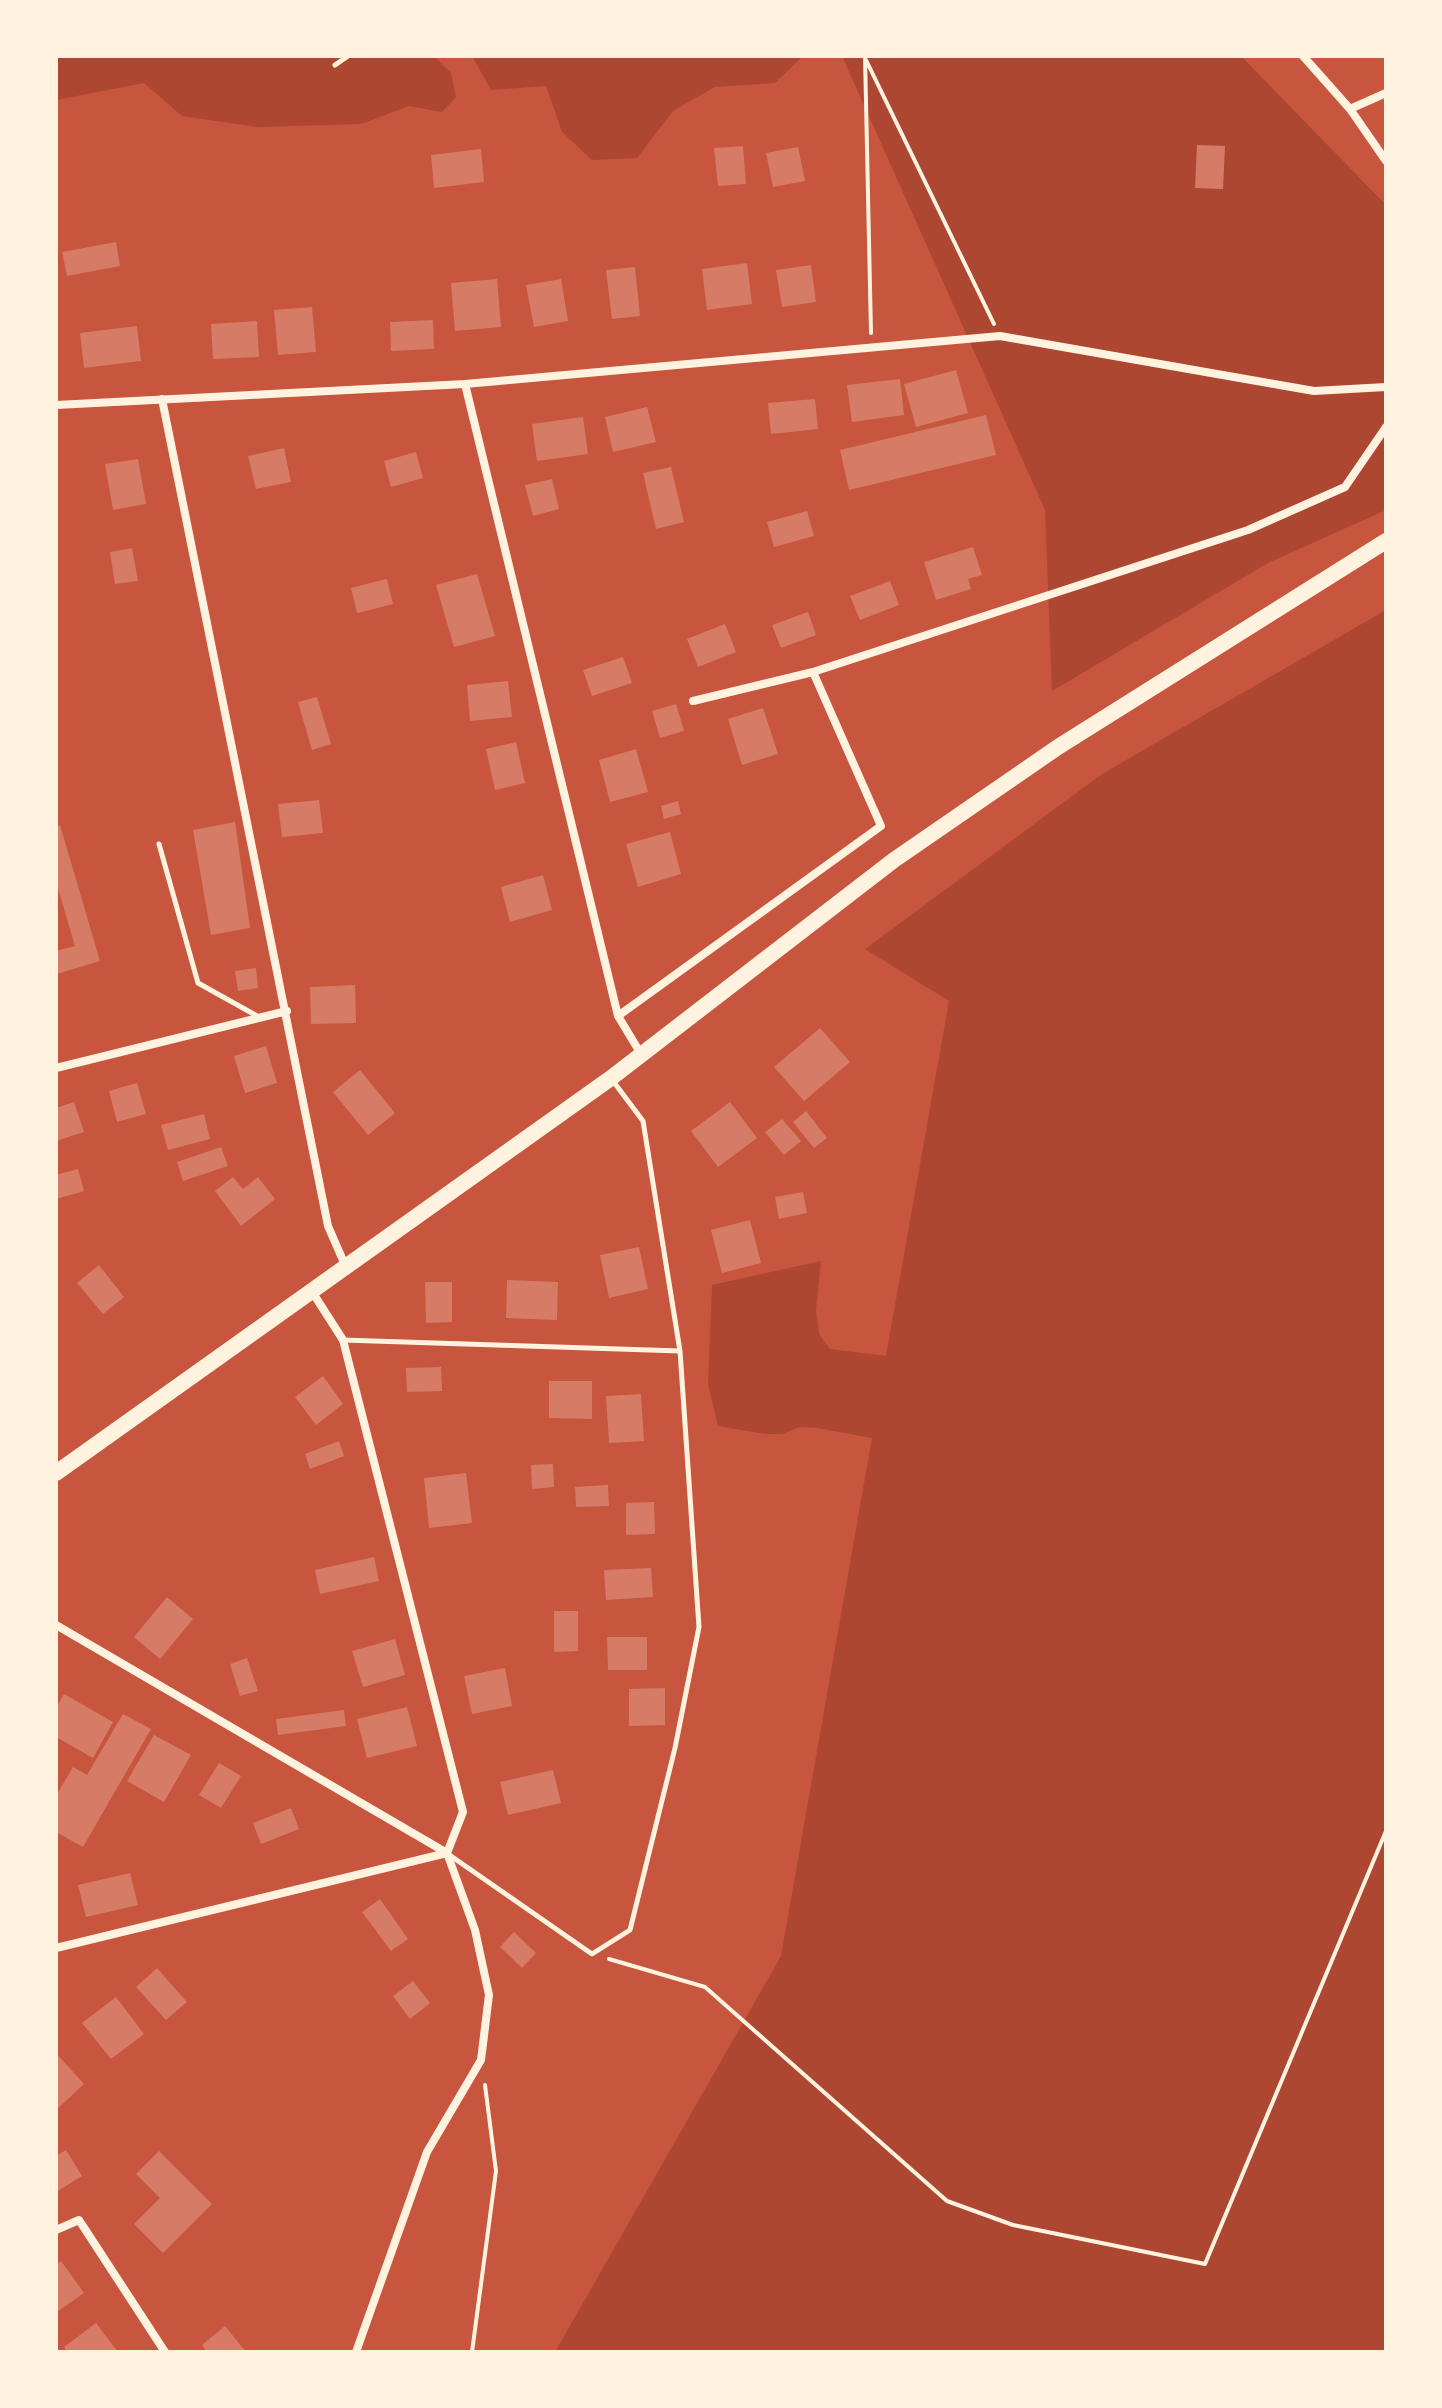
<!DOCTYPE html>
<style>
body{margin:0}
#map{position:relative;width:1442px;height:2408px;overflow:hidden;background:#c8553d;font-family:"Work Sans",sans-serif}
canvas{display:block}
.frame{position:absolute;inset:0;border:58px solid #fff3e0;pointer-events:none}
</style>
<div id="map">
<canvas width="1442" height="2408"></canvas>
<div class="frame"></div>
</div>
<script>
const c = document.querySelector('canvas').getContext('2d');
c.lineJoin = 'round';
function fillPath(path, color) { c.fillStyle = color; c.fill(path, 'evenodd'); }
const poly = rows => new Path2D(rows.map(r => 'M' + r).join(''));
function strokePath(path, color, width, dash) { c.strokeStyle = color; c.lineWidth = width; c.lineCap = dash ? 'butt' : 'round'; c.setLineDash(dash || []); c.stroke(path); }
fillPath(poly([
 [56,56,434,56,451,73,456,97,442,112,409,106,361,124,257,127,182,116,144,83,56,100],
 [472,56,803,56,775,83,715,87,673,111,637,158,592,160,562,132,546,86,491,90],
 [842,56,1241,56,1386,205,1386,510,1268,563,1052,691,1045,510],
 [1386,610,1386,2352,555,2352,781,1956,872,1438,817,1428,800,1427,782,1434,765,1434,718,1426,708,1385,712,1285,821,1261,816,1310,819,1334,830,1349,886,1356,949,1001,865,949,1102,774]
]), '#ae4732');
fillPath(poly([
 [1197,145,1225,146,1223,189,1195,188],
 [743,146,746,184,718,186,714,148],
 [798,147,805,181,773,187,766,153],
 [481,149,484,182,434,188,431,155],
 [116,242,120,266,67,276,62,252],
 [747,263,752,304,707,310,702,269],
 [811,265,816,302,782,307,776,270],
 [635,267,640,316,612,319,606,270],
 [497,279,501,327,455,331,451,283],
 [561,279,568,321,534,327,526,285],
 [312,307,316,352,278,355,274,310],
 [433,320,434,349,391,351,390,322],
 [257,321,259,357,213,359,211,324],
 [137,326,141,361,84,368,80,333],
 [956,370,968,413,916,427,904,384],
 [900,379,904,415,852,422,847,385],
 [815,399,818,429,771,434,768,403],
 [647,407,656,442,613,452,605,417],
 [986,415,996,455,849,490,840,450],
 [583,417,588,454,537,461,532,424],
 [284,448,291,482,256,489,248,456],
 [416,452,423,478,391,487,384,461],
 [138,459,146,504,113,510,105,464],
 [671,467,684,522,656,529,643,473],
 [552,479,559,509,533,516,525,485],
 [807,511,814,536,774,547,767,522],
 [973,547,982,575,968,579,971,589,936,600,924,562],
 [132,548,138,581,115,584,110,552],
 [477,574,495,636,454,647,436,585],
 [387,579,393,604,357,613,351,588],
 [890,581,899,605,860,620,850,596],
 [808,612,816,635,781,648,772,625],
 [725,624,736,652,698,667,687,639],
 [623,657,632,683,592,696,583,670],
 [508,681,512,717,470,721,467,685],
 [317,697,331,744,312,750,298,702],
 [676,704,684,731,660,738,652,711],
 [763,708,778,754,742,765,728,719],
 [516,742,525,783,495,790,486,749],
 [636,749,648,792,610,802,599,760],
 [319,800,323,833,282,837,278,804],
 [678,801,681,814,664,819,661,806],
 [235,822,250,928,211,935,193,830],
 [60,825,100,961,57,974,56,951,75,946,56,882,56,827],
 [670,832,681,874,638,887,626,844],
 [543,875,552,910,510,922,501,887],
 [256,968,258,988,238,991,235,971],
 [355,985,356,1023,311,1024,310,987],
 [820,1028,850,1062,804,1101,774,1067],
 [266,1046,277,1083,245,1093,234,1056],
 [360,1070,395,1113,368,1135,333,1092],
 [137,1083,146,1114,117,1122,109,1091],
 [74,1102,84,1132,56,1141,56,1108],
 [730,1102,757,1138,718,1167,691,1131],
 [806,1111,827,1138,814,1148,793,1122],
 [204,1114,210,1139,168,1150,161,1125],
 [782,1119,801,1141,784,1155,765,1132],
 [221,1147,228,1166,183,1181,177,1162],
 [78,1169,84,1191,56,1199,56,1175],
 [233,1177,243,1189,258,1177,275,1199,241,1226,215,1191],
 [803,1192,807,1213,779,1219,775,1197],
 [750,1220,761,1263,722,1273,711,1230],
 [639,1247,648,1289,609,1298,600,1255],
 [99,1265,124,1297,103,1314,77,1283],
 [507,1280,558,1282,557,1320,506,1318],
 [425,1282,452,1282,452,1322,426,1323],
 [441,1367,442,1391,407,1392,406,1368],
 [323,1376,343,1404,316,1425,295,1397],
 [549,1381,592,1381,592,1419,549,1418],
 [641,1394,644,1441,609,1443,606,1396],
 [339,1441,344,1456,310,1469,305,1454],
 [553,1464,554,1487,532,1489,531,1465],
 [466,1473,472,1523,429,1528,424,1478],
 [608,1485,609,1506,576,1507,575,1487],
 [654,1502,655,1534,626,1535,626,1503],
 [374,1557,379,1581,320,1594,315,1570],
 [651,1568,653,1597,606,1600,604,1570],
 [167,1597,193,1619,160,1659,134,1637],
 [554,1611,578,1611,578,1651,554,1652],
 [607,1637,647,1637,647,1670,608,1670],
 [395,1639,405,1675,363,1687,352,1651],
 [247,1658,258,1691,240,1696,230,1664],
 [505,1668,512,1706,472,1714,464,1676],
 [665,1688,665,1725,629,1726,629,1689],
 [64,1694,113,1722,93,1758,56,1737,56,1708],
 [407,1707,417,1746,367,1758,357,1719],
 [344,1710,346,1726,278,1735,276,1719],
 [123,1714,151,1729,83,1847,56,1832,56,1796,73,1767,87,1775],
 [154,1735,191,1755,164,1802,127,1781],
 [219,1763,241,1776,221,1808,199,1795],
 [553,1770,561,1803,508,1815,500,1782],
 [291,1808,299,1829,261,1844,253,1823],
 [130,1873,138,1905,86,1917,78,1885],
 [380,1899,408,1939,391,1951,362,1912],
 [514,1932,536,1953,522,1968,500,1947],
 [157,1968,187,2002,166,2020,136,1987],
 [413,1981,430,2003,410,2019,393,1996],
 [116,1997,144,2034,111,2059,82,2023],
 [56,2053,84,2084,56,2110],
 [66,2150,82,2176,56,2192,56,2156],
 [159,2151,212,2204,163,2253,134,2224,160,2198,136,2174],
 [61,2261,84,2293,57,2312,56,2265],
 [96,2323,118,2352,67,2352,64,2347],
 [225,2326,246,2352,207,2352,202,2345]
]), '#d67c66');
strokePath(poly([
 [865,56,871,333],
 [866,60,994,324],
 [609,1959,705,1987,947,2201,1013,2225,1205,2264,1386,1831],
 [472,2352,496,2171,485,2085]
]), '#fff3e0', 4);
strokePath(poly([
 [335,65,348,56],
 [159,844,198,983,259,1017],
 [343,1340,680,1351],
 [448,1854,592,1954,630,1930,675,1748,699,1627,680,1351,643,1121,613,1081]
]), '#fff3e0', 5);
strokePath(poly([
 [1303,56,1350,109,1386,161],
 [1350,109,1386,93],
 [465,384,618,1016,641,1054],
 [162,399,328,1226,345,1265],
 [56,405,465,384,1000,336,1314,391,1386,387],
 [693,701,813,672,1248,530,1345,487,1386,427],
 [618,1016,881,826,813,672],
 [56,1068,287,1011],
 [311,1290,343,1340,463,1812,447,1853],
 [56,1625,447,1853],
 [56,1948,447,1853],
 [56,2230,79,2220,165,2352],
 [356,2352,427,2152,481,2060,489,1995,475,1930,447,1853]
]), '#fff3e0', 8);
strokePath(poly([
 [56,1473,611,1078,894,860,1058,747,1386,541]
]), '#fff3e0', 16);
</script>
